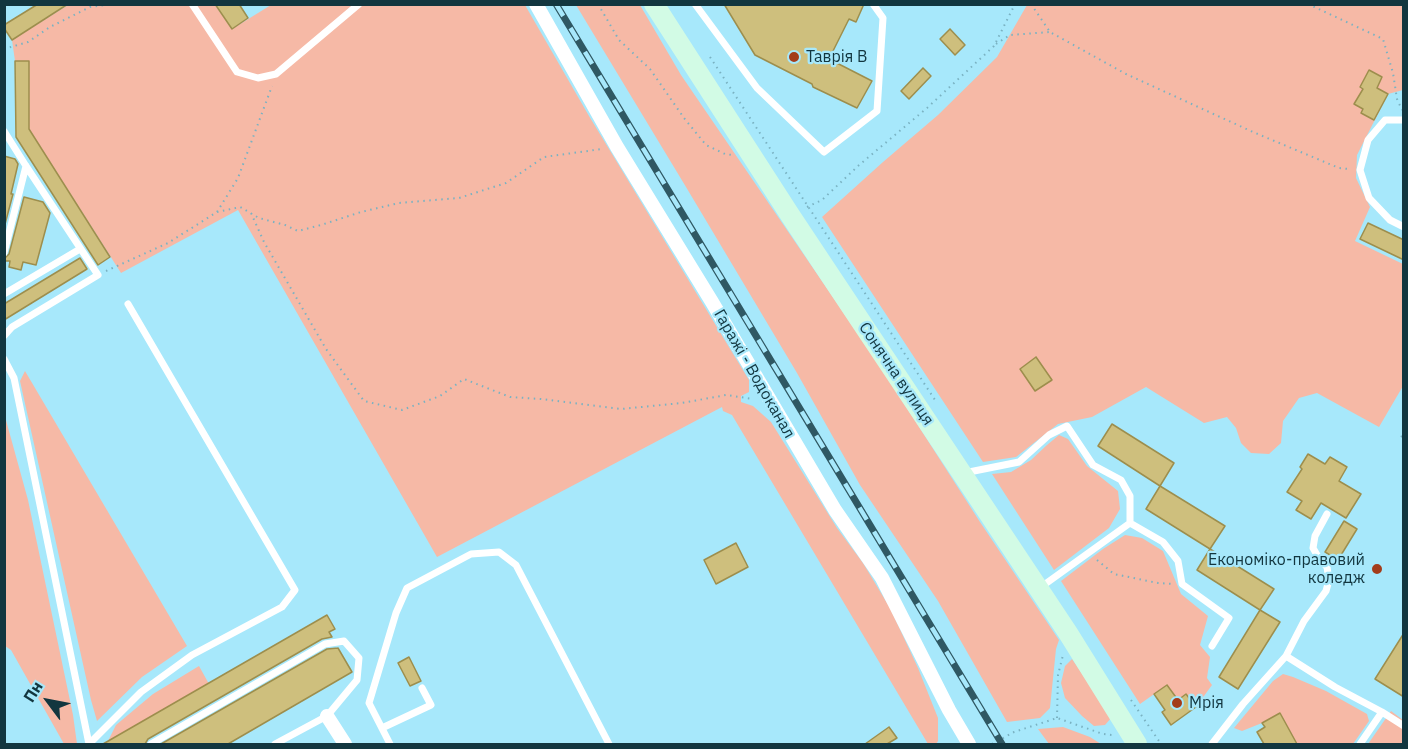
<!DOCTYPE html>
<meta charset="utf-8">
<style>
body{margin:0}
#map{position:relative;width:1408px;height:749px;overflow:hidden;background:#a7e8fb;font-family:"IBM Plex Sans",sans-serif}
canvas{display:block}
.frame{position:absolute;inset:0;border:6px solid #12363f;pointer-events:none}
.north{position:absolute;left:18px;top:671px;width:60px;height:60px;-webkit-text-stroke:4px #a7e8fb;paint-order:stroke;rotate:302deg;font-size:16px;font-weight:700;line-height:24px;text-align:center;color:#12363f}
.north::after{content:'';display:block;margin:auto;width:21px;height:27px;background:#12363f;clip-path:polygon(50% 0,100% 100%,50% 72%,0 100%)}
</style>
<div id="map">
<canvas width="1408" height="749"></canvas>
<div class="frame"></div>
<div class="north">Пн</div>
</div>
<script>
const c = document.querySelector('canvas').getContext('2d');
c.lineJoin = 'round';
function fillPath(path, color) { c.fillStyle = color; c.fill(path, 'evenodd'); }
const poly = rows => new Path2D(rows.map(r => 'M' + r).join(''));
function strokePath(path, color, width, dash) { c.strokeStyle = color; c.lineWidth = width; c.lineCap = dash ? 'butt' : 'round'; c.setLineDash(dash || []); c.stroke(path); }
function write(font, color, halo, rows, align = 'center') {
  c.font = font + ' "IBM Plex Sans",sans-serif'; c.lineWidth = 4.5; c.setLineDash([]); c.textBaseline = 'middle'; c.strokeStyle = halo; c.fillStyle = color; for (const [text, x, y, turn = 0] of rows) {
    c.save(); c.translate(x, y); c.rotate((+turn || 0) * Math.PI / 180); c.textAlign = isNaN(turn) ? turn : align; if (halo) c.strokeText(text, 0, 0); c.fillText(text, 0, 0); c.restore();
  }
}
fillPath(poly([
 [68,5,215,5,232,29,271,5,525,5,589,116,749,380,749,392,741,396,741,402,753,406,771,422,837,528,863,563,890,608,918,668,938,718,938,741,936,744,928,744,732,415,723,411,722,407,437,557,238,210,121,273,29,129,29,62,15,61,12,40],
 [576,5,640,5,681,75,880,366,980,522,1059,640,1056,649,1050,708,1040,718,1007,722,938,601,860,485,797,373,686,187],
 [1027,5,1403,5,1403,90,1388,94,1357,155,1356,178,1370,207,1355,241,1403,264,1403,386,1379,427,1317,393,1299,398,1283,421,1281,443,1269,454,1251,453,1241,443,1236,428,1227,417,1204,423,1146,387,1092,417,1058,424,1016,457,983,462,822,217,883,162,938,115,997,57],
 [25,371,187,646,142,677,97,721,91,700,20,381],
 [4,413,28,500,73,715,77,744,64,744,11,650,5,646],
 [1059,435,1068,439,1087,466,1118,491,1120,509,1109,528,1054,570,992,474,1011,472,1031,460,1047,445],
 [1125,535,1142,538,1163,551,1181,594,1208,616,1200,645,1210,657,1207,678,1212,685,1196,707,1186,694,1178,700,1167,685,1140,704,1061,581,1103,549],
 [1072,659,1112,717,1105,725,1094,726,1082,716,1065,698,1061,683,1065,666],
 [199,666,209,684,107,743,116,725,153,694],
 [1283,674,1293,677,1326,691,1367,714,1369,721,1353,744,1297,744,1280,713,1262,723,1242,731,1234,728,1273,681],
 [1391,711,1403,720,1403,744,1368,744],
 [1063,727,1090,737,1101,744,1049,744,1038,729]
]), '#f6b9a6');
const building = poly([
 [38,4,68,4,12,40,4,28,4,25,38,4],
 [215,4,239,4,248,18,232,29,215,4],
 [724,4,864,4,856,22,849,19,829,59,872,81,857,108,813,87,812,84,755,55,724,4],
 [950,29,965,45,955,55,940,39,950,29],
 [15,61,29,61,29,129,110,257,98,265,16,137,15,61],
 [923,68,931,76,909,99,901,91,923,68],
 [1369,70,1382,77,1377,88,1388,94,1374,120,1361,113,1363,109,1354,104,1363,89,1360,87,1369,70],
 [4,156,15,159,18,164,11,194,13,194,4,228,4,156],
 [24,197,43,202,50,213,36,265,23,262,21,270,9,267,10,261,4,261,4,259,9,254,24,197],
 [1368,223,1404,240,1404,260,1360,239,1368,223],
 [80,258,87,269,4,320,4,304,80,258],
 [1036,357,1052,380,1035,391,1020,369,1036,357],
 [1112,424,1174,463,1160,486,1098,446,1112,424],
 [1308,454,1325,464,1330,457,1347,467,1339,481,1361,494,1346,518,1321,503,1311,519,1296,510,1302,501,1287,492,1302,469,1300,467,1308,454],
 [1160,486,1225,526,1210,549,1146,509,1160,486],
 [1344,521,1357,529,1338,560,1325,552,1344,521],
 [736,543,748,567,716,584,704,560,736,543],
 [1210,549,1274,589,1260,610,1197,570,1210,549],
 [1260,610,1280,622,1238,689,1219,677,1260,610],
 [327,615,335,629,329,632,332,637,322,639,148,739,145,744,103,744,327,615],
 [1404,633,1404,697,1375,679,1404,633],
 [338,648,352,672,228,744,161,744,327,649,338,648],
 [409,657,421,681,410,686,398,663,409,657],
 [1167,685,1178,700,1186,694,1196,707,1171,725,1162,712,1165,710,1154,694,1167,685],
 [1280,713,1297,744,1264,744,1257,732,1265,727,1262,723,1280,713],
 [889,727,897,738,887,744,865,744,889,727]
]);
fillPath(building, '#cebf7d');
strokePath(building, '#9d8e4d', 1.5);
strokePath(poly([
 [598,4,619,40,650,69,684,118,706,145,725,154,732,155],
 [1031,4,1050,32,1126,74,1253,132,1339,168,1349,169],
 [1308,4,1383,39,1393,73,1397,99,1402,110],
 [996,44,1010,35,1050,32],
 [4,49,28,42,50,27,90,7,112,4],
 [710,57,937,403],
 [807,207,822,200,858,166,927,108,994,46,1015,4],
 [217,212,240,207,259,218,285,225,298,231,321,225,361,212,399,203,459,198,506,183,544,157,602,149],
 [251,213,264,242,326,349,364,401,402,410,440,396,464,379,510,397,541,399,621,409,682,403,726,395,753,399],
 [106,271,168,243,217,212,238,178,272,86],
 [1401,437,1404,434],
 [1097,560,1114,574,1158,583,1173,584],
 [1131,700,1161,744],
 [1057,718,1058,675,1063,655],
 [992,744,1014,732,1057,718,1103,734,1112,735]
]), '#7ab2c2', 2, [1.5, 4.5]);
strokePath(poly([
 [192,4,237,72,258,78,276,74,359,4],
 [695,4,757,88,824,152,877,111,883,18,873,4],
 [1404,120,1385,120,1368,140,1360,170,1369,198,1390,220,1404,227],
 [4,131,26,166,98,275,12,327,4,336],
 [4,253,26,166],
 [4,294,80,249],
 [4,359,14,378,89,744],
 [964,473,1019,462,1049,435,1067,426,1093,465,1121,480,1130,496,1130,523],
 [1041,587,1130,523,1163,542,1178,561,1182,584,1229,618,1212,646],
 [1286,656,1335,687,1382,712,1360,744],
 [1382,712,1404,726],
 [382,728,431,705,422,688],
 [89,744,141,692,192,655,282,607,295,590,128,304],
 [151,744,325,644,344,641,359,658,357,680,327,716,275,744],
 [390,744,369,703,396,613,407,588,471,554,499,552,516,565,609,744],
 [1212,744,1243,704,1286,656,1304,621,1326,591,1329,580,1327,567,1320,560,1313,548,1315,536,1327,514]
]), '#fff', 7);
strokePath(poly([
 [536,4,617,147,712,302,835,510,882,578,949,710,969,744],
 [327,716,345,744]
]), '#fff', 14);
strokePath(poly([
 [654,4,790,215,1068,633,1137,744]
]), '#d2fbe5', 20);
const rail = poly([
 [556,4,1002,744]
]);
strokePath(rail, '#2f5863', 7);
strokePath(rail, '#a7e8fb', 4.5, [14]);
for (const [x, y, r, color] of [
 [794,57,6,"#a33c1a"],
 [1377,569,6,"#a33c1a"],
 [1177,703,6,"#a33c1a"]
]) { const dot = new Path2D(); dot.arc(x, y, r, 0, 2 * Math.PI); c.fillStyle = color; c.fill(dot); strokePath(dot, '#a7e8fb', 2); }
write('16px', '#12363f', '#a7e8fb', [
 ["Таврія В",806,57],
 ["Економіко-правовий",1365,560,"right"],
 ["коледж",1365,578,"right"],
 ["Мрія",1189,703]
], 'left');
write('16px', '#12363f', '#a7e8fb', [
 ["Гаражі - Водоканал",754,374,60],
 ["Сонячна вулиця",896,374,56]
]);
</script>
